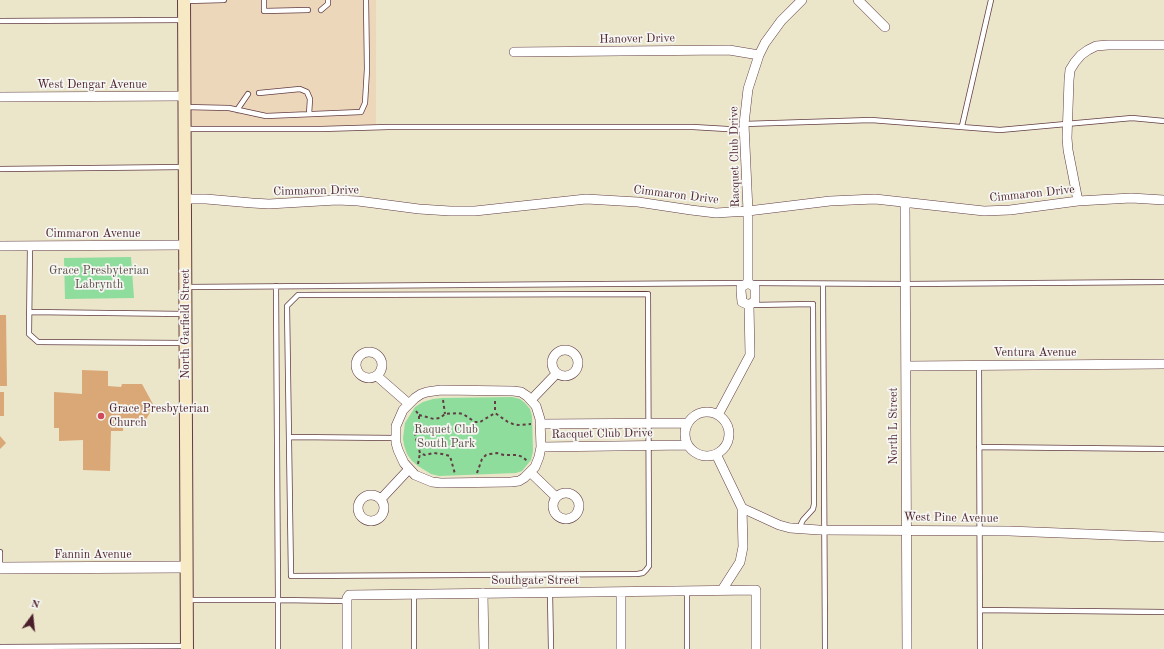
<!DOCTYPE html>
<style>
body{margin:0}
#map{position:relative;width:1164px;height:649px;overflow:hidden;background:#ebe5ca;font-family:"Old Standard TT",serif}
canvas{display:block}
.north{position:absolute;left:12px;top:597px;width:40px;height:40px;-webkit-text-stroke:3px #f6f6f2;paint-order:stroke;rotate:15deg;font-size:11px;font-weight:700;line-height:16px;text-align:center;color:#4a1f2b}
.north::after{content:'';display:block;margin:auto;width:14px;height:18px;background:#4a1f2b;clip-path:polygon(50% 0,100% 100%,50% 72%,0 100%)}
</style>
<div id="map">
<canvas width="1164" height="649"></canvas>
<div class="north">N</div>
</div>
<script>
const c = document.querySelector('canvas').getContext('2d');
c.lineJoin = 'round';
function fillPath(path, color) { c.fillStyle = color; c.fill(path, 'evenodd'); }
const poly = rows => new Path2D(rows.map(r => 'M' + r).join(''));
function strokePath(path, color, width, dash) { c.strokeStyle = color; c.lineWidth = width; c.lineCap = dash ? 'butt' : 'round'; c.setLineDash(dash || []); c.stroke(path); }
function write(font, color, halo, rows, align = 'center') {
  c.font = font + ' "Old Standard TT",serif'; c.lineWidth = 3.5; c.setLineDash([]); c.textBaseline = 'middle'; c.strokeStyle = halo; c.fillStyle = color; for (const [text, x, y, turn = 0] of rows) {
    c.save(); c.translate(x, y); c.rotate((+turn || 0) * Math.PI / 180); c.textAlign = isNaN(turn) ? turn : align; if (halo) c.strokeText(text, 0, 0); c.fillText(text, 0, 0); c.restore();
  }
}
fillPath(poly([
 [180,0,376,0,376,130,181,130]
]), '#edd7bb');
fillPath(poly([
 [131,257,134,298,65,299,64,258],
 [512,397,520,399,525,403,530,409,532,416,533,451,531,460,522,471,516,473,439,476,431,474,418,466,412,461,407,454,404,445,403,438,405,423,415,407,423,402,433,399,442,398]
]), '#8fdd9c');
fillPath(poly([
 [0,315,6,315,7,386,0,386],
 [82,370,108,371,108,386,121,387,122,384,142,384,154,406,142,426,123,426,123,431,111,431,110,471,83,470,83,440,59,441,59,428,54,428,54,392,82,394],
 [0,392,4,392,4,416,0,416],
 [0,436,6,443,0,449]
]), '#daa876');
const service = poly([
 [264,0,264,11,308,10],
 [186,1,224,0],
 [321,10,328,4,328,0],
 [0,21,183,20],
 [259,93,300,89,307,92,310,99,309,114],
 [185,107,229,108,266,116,361,112,365,103,367,69,366,0],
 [237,110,248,94],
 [744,124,871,120,1000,130,1132,118,1164,121],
 [962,126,991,0],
 [185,129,321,129,388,127,693,127,744,130],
 [0,169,184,167],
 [30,246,29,334,38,342,184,343],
 [752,283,906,284,1164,282],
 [823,284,825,649],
 [276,286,278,600,347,601],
 [186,287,744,283],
 [648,294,649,561,649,566,646,570,643,573,637,574,291,576,287,306,298,295,648,294],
 [752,305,813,304,814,504,813,509,803,520,799,528],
 [30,312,184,314],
 [979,366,980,649],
 [289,437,396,438],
 [979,447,1164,449],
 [0,552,0,568],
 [687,591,687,649],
 [550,593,551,649],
 [414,594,414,649],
 [188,600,278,600,278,649],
 [980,610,1164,612],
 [0,647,186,646]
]);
const minor = poly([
 [858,0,885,27],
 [514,52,729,50,759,55],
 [0,97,185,96],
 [185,199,206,199,252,203,269,204,337,200,358,201,419,209,450,211,475,211,586,199,638,202,691,210,716,213,748,211,830,201,875,199,984,211,1010,210,1078,201,1131,198,1164,200],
 [1078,201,1068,150,1067,138,1069,80,1070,70,1075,62,1081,55,1088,50,1096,46,1108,45,1164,45],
 [905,202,907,649],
 [0,246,186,245],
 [748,283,748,211,744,124,748,89,759,55,765,43,781,21,802,0],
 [748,283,741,287,741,291,742,302,749,305],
 [748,283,755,287,755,301,749,305],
 '552 363a13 13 0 1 1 26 0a13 13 0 1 1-26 0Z',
 '356 365a13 13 0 1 1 26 0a13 13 0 1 1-26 0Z',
 [906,366,1164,364],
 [377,376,409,404],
 [441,390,513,391,521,392,527,396,536,406,540,419,541,447,539,457,535,467,524,478,519,481,511,482,441,483,432,482,415,475,404,463,398,450,396,443,396,426,403,410,415,398,421,394,427,392,441,390],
 [531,400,556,374],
 '685 434a22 22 0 1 1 44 0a22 22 0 1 1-44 0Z',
 [718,415,750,355,749,305],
 [540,424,688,423],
 [541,447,688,445],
 [716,454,742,508,743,547,740,562,722,590],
 [530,472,556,497],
 '553 506a13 13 0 1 1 26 0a13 13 0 1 1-26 0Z',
 '358 508a13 13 0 1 1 26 0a13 13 0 1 1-26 0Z',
 [381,499,409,469],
 [742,508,779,525,790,528,819,530,1009,531,1164,537],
 [621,592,621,649],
 [483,593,484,649],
 [347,649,347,598,349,595,756,590,756,649]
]);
const tertiary = poly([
 [0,568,186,567]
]);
const secondary = poly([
 [184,0,187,649]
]);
strokePath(service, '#623d43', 6);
strokePath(minor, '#623d43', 10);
strokePath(tertiary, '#623d43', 12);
strokePath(secondary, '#623d43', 14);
strokePath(poly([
 [443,400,445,414],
 [495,401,495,413],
 [416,411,419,415,419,430,415,435,420,453,425,455,434,453,442,454,450,456,455,474],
 [419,415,434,419,440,418,445,414,458,413,463,414,475,422,480,422,495,413,508,422,513,424,518,425,531,424],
 [418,464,420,453],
 [477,473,482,459,486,455,490,454,497,453,504,455,517,455,523,457,527,461]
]), '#623d43', 2, [3, 3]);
strokePath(service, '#fff', 4.5);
strokePath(minor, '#fff', 9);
strokePath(tertiary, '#fff', 11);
strokePath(secondary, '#f7e9c3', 12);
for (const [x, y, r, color] of [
 [101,416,4,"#d1495b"]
]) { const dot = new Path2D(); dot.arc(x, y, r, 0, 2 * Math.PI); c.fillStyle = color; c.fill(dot); strokePath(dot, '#f6f6f2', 1.5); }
write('12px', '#4a1f2b', '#f6f6f2', [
 ["Hanover Drive",637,39,-1],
 ["West Dengar Avenue",92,85],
 ["Racquet Club Drive",735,157,-91],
 ["Cimmaron Drive",316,191,-1],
 ["Cimmaron Drive",1032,194,-6],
 ["Cimmaron Drive",676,195,7],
 ["Cimmaron Avenue",93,234],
 ["North Garfield Street",186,324,-90],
 ["Ventura Avenue",1035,353],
 ["North L Street",894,426,-90],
 ["Racquet Club Drive",602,434,-1],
 ["West Pine Avenue",951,518,1],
 ["Fannin Avenue",93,555],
 ["Southgate Street",535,581]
]);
write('12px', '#5b4e47', '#f6f6f2', [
 ["Grace Presbyterian",99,271],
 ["Labrynth",99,285],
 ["Raquet Club",446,430],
 ["South Park",446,444]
]);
write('12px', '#4a1f2b', '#f6f6f2', [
 ["Grace Presbyterian",109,409],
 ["Church",109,423]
], 'left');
</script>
